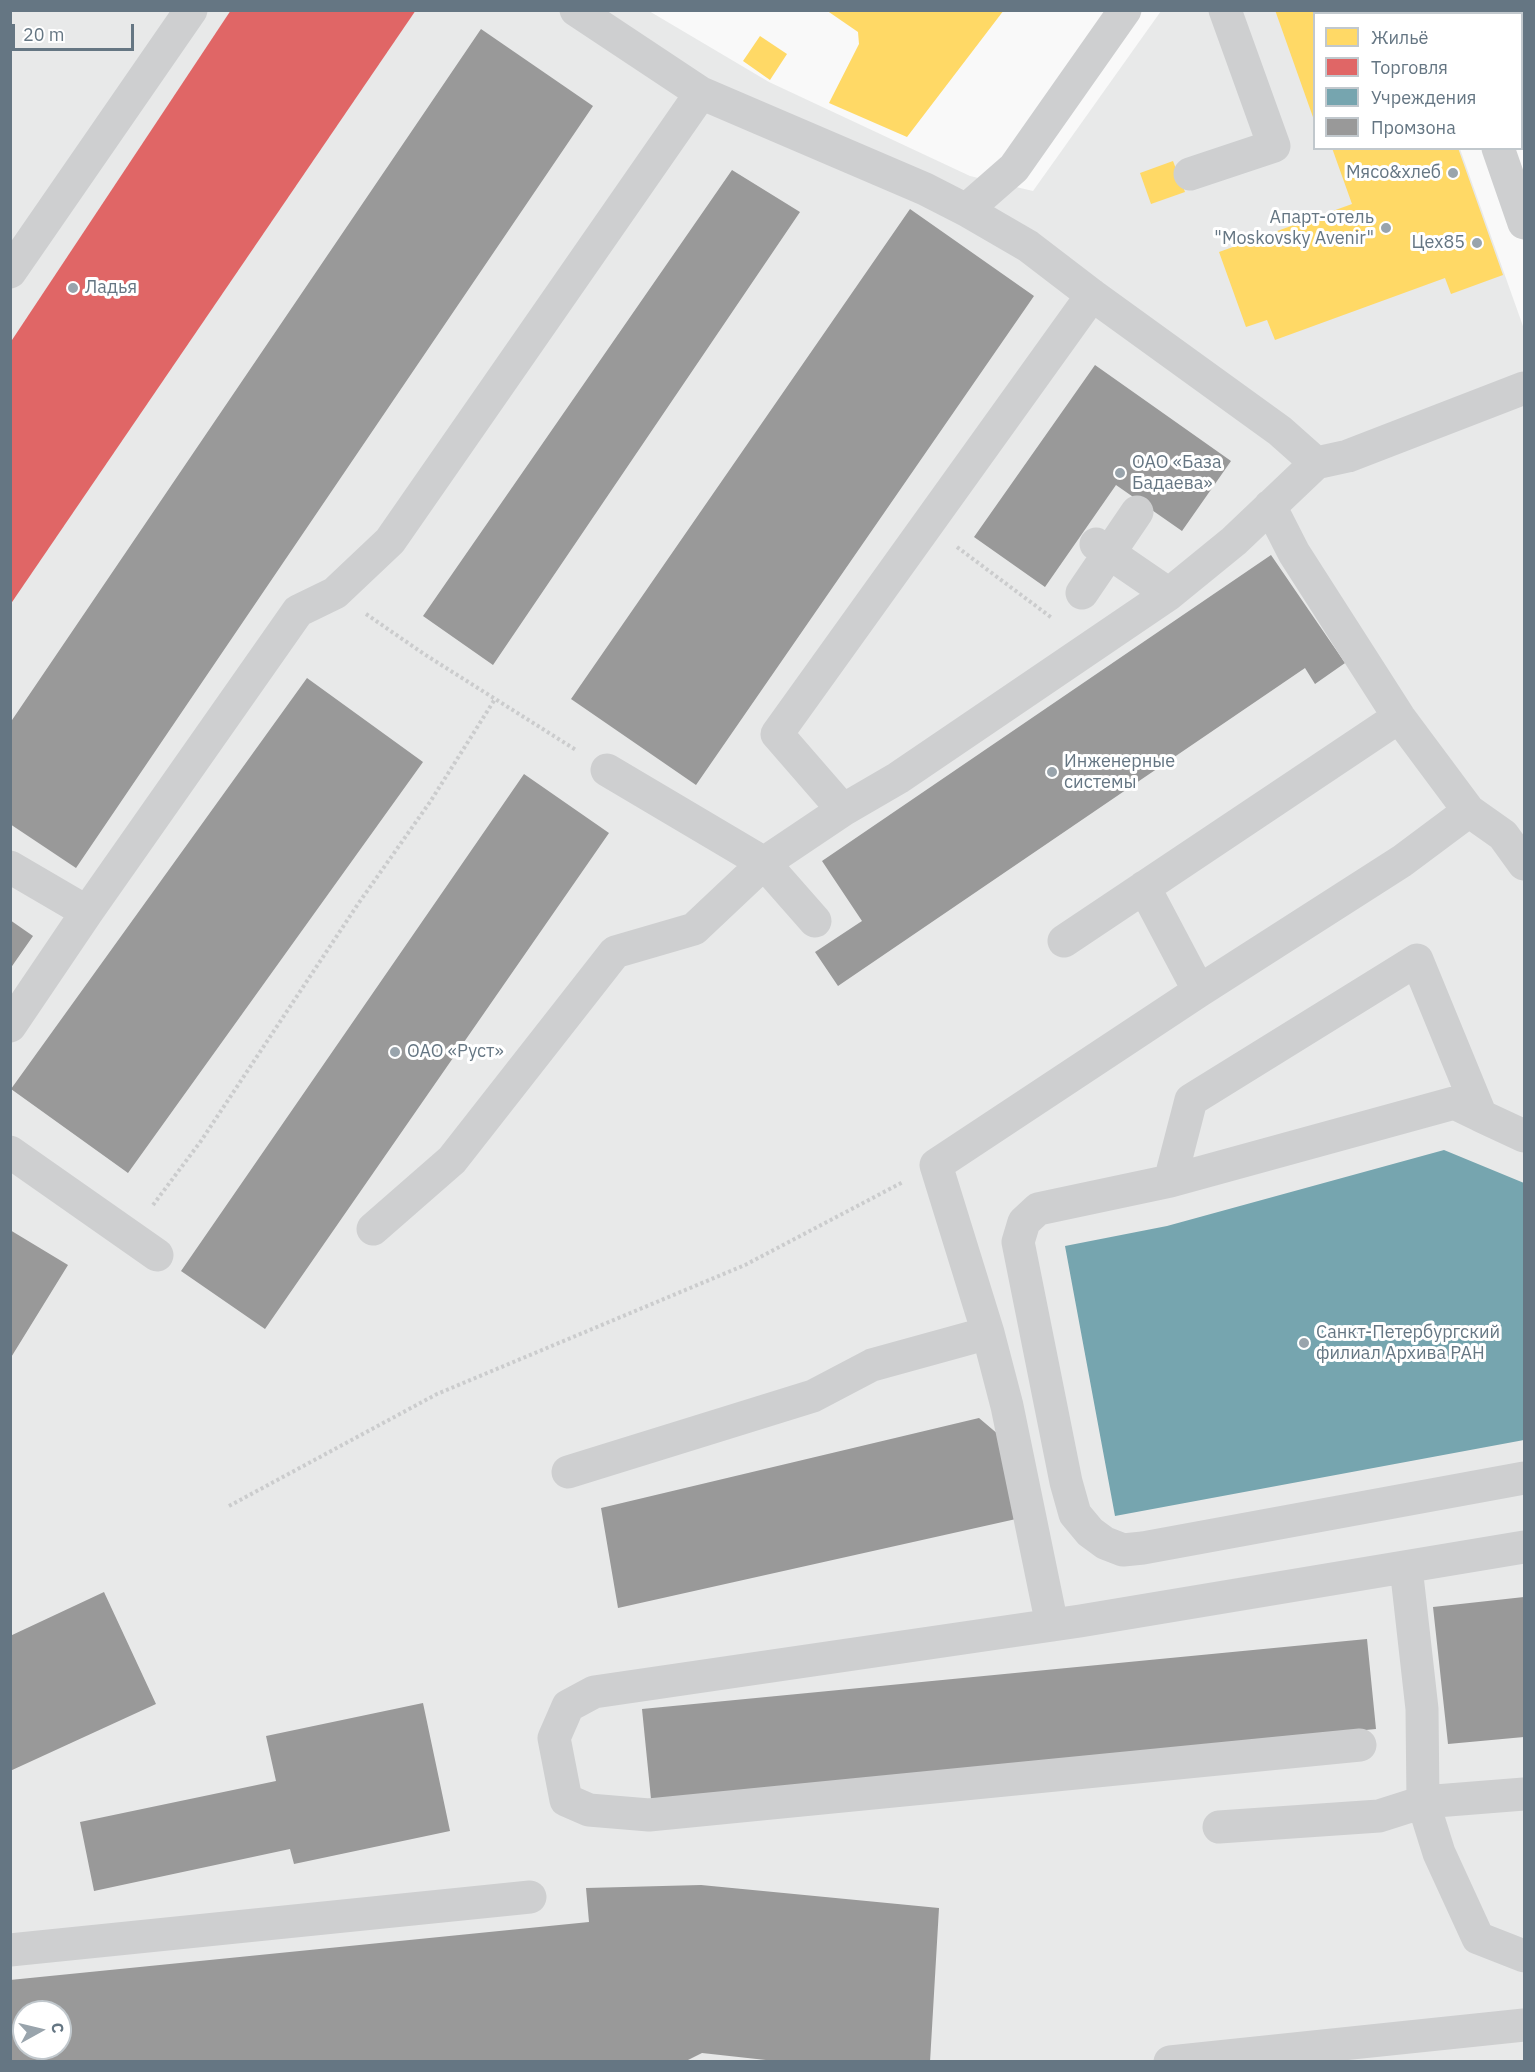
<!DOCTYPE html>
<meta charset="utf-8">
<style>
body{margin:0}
#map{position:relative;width:1535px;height:2072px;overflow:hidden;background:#f9f9f9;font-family:"IBM Plex Sans",sans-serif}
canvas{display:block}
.frame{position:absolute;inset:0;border:12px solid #657683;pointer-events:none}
.legend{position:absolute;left:1313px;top:12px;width:210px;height:138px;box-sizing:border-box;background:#fff;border:2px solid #c1c8cd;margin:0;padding:8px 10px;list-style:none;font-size:18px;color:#657683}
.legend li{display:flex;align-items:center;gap:12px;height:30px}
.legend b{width:30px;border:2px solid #c1c8cd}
.north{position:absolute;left:12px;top:2000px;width:60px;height:60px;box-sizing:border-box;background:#fff;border:2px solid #c1c8cd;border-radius:50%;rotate:82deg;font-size:16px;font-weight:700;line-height:24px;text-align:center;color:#657683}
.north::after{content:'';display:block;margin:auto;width:21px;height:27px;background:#99a4ac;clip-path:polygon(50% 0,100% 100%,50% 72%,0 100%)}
.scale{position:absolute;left:12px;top:24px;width:122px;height:27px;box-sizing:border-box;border:3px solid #657683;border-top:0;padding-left:8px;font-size:18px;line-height:21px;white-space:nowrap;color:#657683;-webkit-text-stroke:4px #fff;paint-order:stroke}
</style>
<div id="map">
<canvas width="1535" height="2072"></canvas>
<div class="frame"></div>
<ul class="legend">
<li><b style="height:16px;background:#ffd966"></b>Жильё</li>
<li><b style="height:16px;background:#e06666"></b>Торговля</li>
<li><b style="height:16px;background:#76a5af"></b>Учреждения</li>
<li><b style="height:16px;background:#999"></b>Промзона</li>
</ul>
<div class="north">С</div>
<div class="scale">20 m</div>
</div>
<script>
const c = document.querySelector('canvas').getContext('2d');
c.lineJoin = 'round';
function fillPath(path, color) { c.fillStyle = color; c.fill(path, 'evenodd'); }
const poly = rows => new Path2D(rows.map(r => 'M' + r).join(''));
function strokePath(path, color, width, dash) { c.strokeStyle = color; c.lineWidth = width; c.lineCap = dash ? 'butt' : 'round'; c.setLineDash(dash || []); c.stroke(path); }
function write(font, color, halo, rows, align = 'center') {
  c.font = font + ' "IBM Plex Sans",sans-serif'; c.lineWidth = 6; c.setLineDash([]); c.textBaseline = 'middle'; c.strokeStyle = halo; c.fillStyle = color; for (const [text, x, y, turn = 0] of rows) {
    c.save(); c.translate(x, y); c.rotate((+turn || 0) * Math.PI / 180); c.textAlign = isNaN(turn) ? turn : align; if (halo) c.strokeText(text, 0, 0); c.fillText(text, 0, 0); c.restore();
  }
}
fillPath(poly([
 [11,11,649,11,769,82,970,176,1033,191,1161,11,1410,11,1411,13,1314,14,1314,148,1460,149,1524,329,1524,2061,11,2062],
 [24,2012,60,2012,60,2048,24,2048]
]), '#e8e9e9');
fillPath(poly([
 [826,10,1004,10,907,137,829,103,859,44,858,32],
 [1275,10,1408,10,1409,14,1314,14,1314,120],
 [760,36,787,54,770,80,743,61],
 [1332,148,1458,148,1503,275,1451,294,1445,278,1275,340,1267,320,1246,327,1219,252,1352,204],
 [1173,161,1185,192,1151,204,1140,173]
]), '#ffd966');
fillPath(poly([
 [231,10,416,10,10,605,10,343]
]), '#e06666');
fillPath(poly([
 [1444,1150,1524,1183,1524,1440,1115,1516,1065,1246,1167,1226]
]), '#76a5af');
fillPath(poly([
 [481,29,593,106,76,868,10,824,10,723],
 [732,170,800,212,493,665,423,616],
 [910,209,1034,296,696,785,571,699],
 [1095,365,1231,461,1182,531,1116,485,1045,587,974,537],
 [1271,555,1345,663,1315,684,1305,668,838,986,815,952,862,921,822,861],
 [307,678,423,762,128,1173,11,1089],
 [524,774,609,833,265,1329,181,1271],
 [10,920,33,936,10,969],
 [10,1230,68,1265,10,1359],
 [979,1418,999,1435,1016,1519,618,1608,601,1508],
 [104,1592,156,1704,10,1771,10,1636],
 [1524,1597,1524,1737,1448,1744,1433,1607],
 [1367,1639,1376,1729,651,1799,642,1709],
 [423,1703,450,1831,294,1864,290,1849,94,1891,80,1822,276,1781,266,1736],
 [701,1885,939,1908,930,2062,784,2062,702,2053,684,2062,10,2062,10,1980,589,1922,586,1888],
 [24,2012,60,2012,60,2048,24,2048]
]), '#999');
strokePath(poly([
 [957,547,1052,618],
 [366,614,424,654,576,750],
 [153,1205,201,1141,358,904,430,802,495,699],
 [229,1506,437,1394,745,1265,903,1182]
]), '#cbcccd', 4, [3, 3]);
strokePath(poly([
 [576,10,701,93,925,189,966,210,1028,246,1092,295,1280,431,1316,463,1348,456,1524,388],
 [1449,10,1450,14],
 [1495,10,1496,14],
 [1522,86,1524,95],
 [1498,148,1524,223],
 [1190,174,1274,146,1225,10],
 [966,210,1014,168,1125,10],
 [10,272,191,10],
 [1092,295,777,734,843,810,898,778,1169,594,1234,541,1316,463],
 [1270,506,1294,553,1399,717,1469,811],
 [1096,544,1169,594],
 [1082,593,1137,512],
 [607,770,764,863,815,921],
 [10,867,87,912],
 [1144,887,1199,991],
 [1064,941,1399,717],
 [10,1026,87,912,298,611,335,593,390,541,701,93],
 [1481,1116,1454,1103,1170,1181,1038,1209,1024,1222,1018,1242,1066,1482,1075,1514,1090,1532,1105,1543,1123,1550,1143,1548,1524,1478],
 [10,1152,157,1255],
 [1170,1181,1191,1100,1417,960,1481,1116,1524,1136],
 [373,1229,452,1160,615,952,694,929,764,863,843,810],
 [568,1472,813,1396,872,1365,988,1333],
 [1406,1567,1422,1709,1423,1802,1439,1853,1478,1938,1524,1956],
 [1052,1625,1007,1406,988,1333,936,1165,1199,991,1402,861,1469,811,1503,835,1524,864],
 [1360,1745,649,1815,589,1810,566,1800,554,1738,568,1706,594,1692,1080,1621,1524,1547],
 [1219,1827,1379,1816,1423,1802,1524,1794],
 [10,1950,530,1897],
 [1170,2062,1524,2025]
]), '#cecfd0', 33);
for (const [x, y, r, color] of [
 [1453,173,6,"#99a4ac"],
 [1386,228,6,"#99a4ac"],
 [1477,243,6,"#99a4ac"],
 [73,288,6,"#99a4ac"],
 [1120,473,6,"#99a4ac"],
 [1052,772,6,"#99a4ac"],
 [395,1052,6,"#99a4ac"],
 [1304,1343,6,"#99a4ac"]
]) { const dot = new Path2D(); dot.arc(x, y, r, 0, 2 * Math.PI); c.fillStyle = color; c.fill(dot); strokePath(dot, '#fff', 2); }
write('18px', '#657683', '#fff', [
 ["Мясо&хлеб",1441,173,"right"],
 ["Апарт-отель",1374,218,"right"],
 ["\"Moskovsky Avenir\"",1374,239,"right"],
 ["Цех85",1465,243,"right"],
 ["Ладья",85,288],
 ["ОАО «База",1132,463],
 ["Бадаева»",1132,484],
 ["Инженерные",1064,762],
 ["системы",1064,783],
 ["ОАО «Руст»",407,1052],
 ["Санкт-Петербургский",1316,1333],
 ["филиал Архива РАН",1316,1354]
], 'left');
</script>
